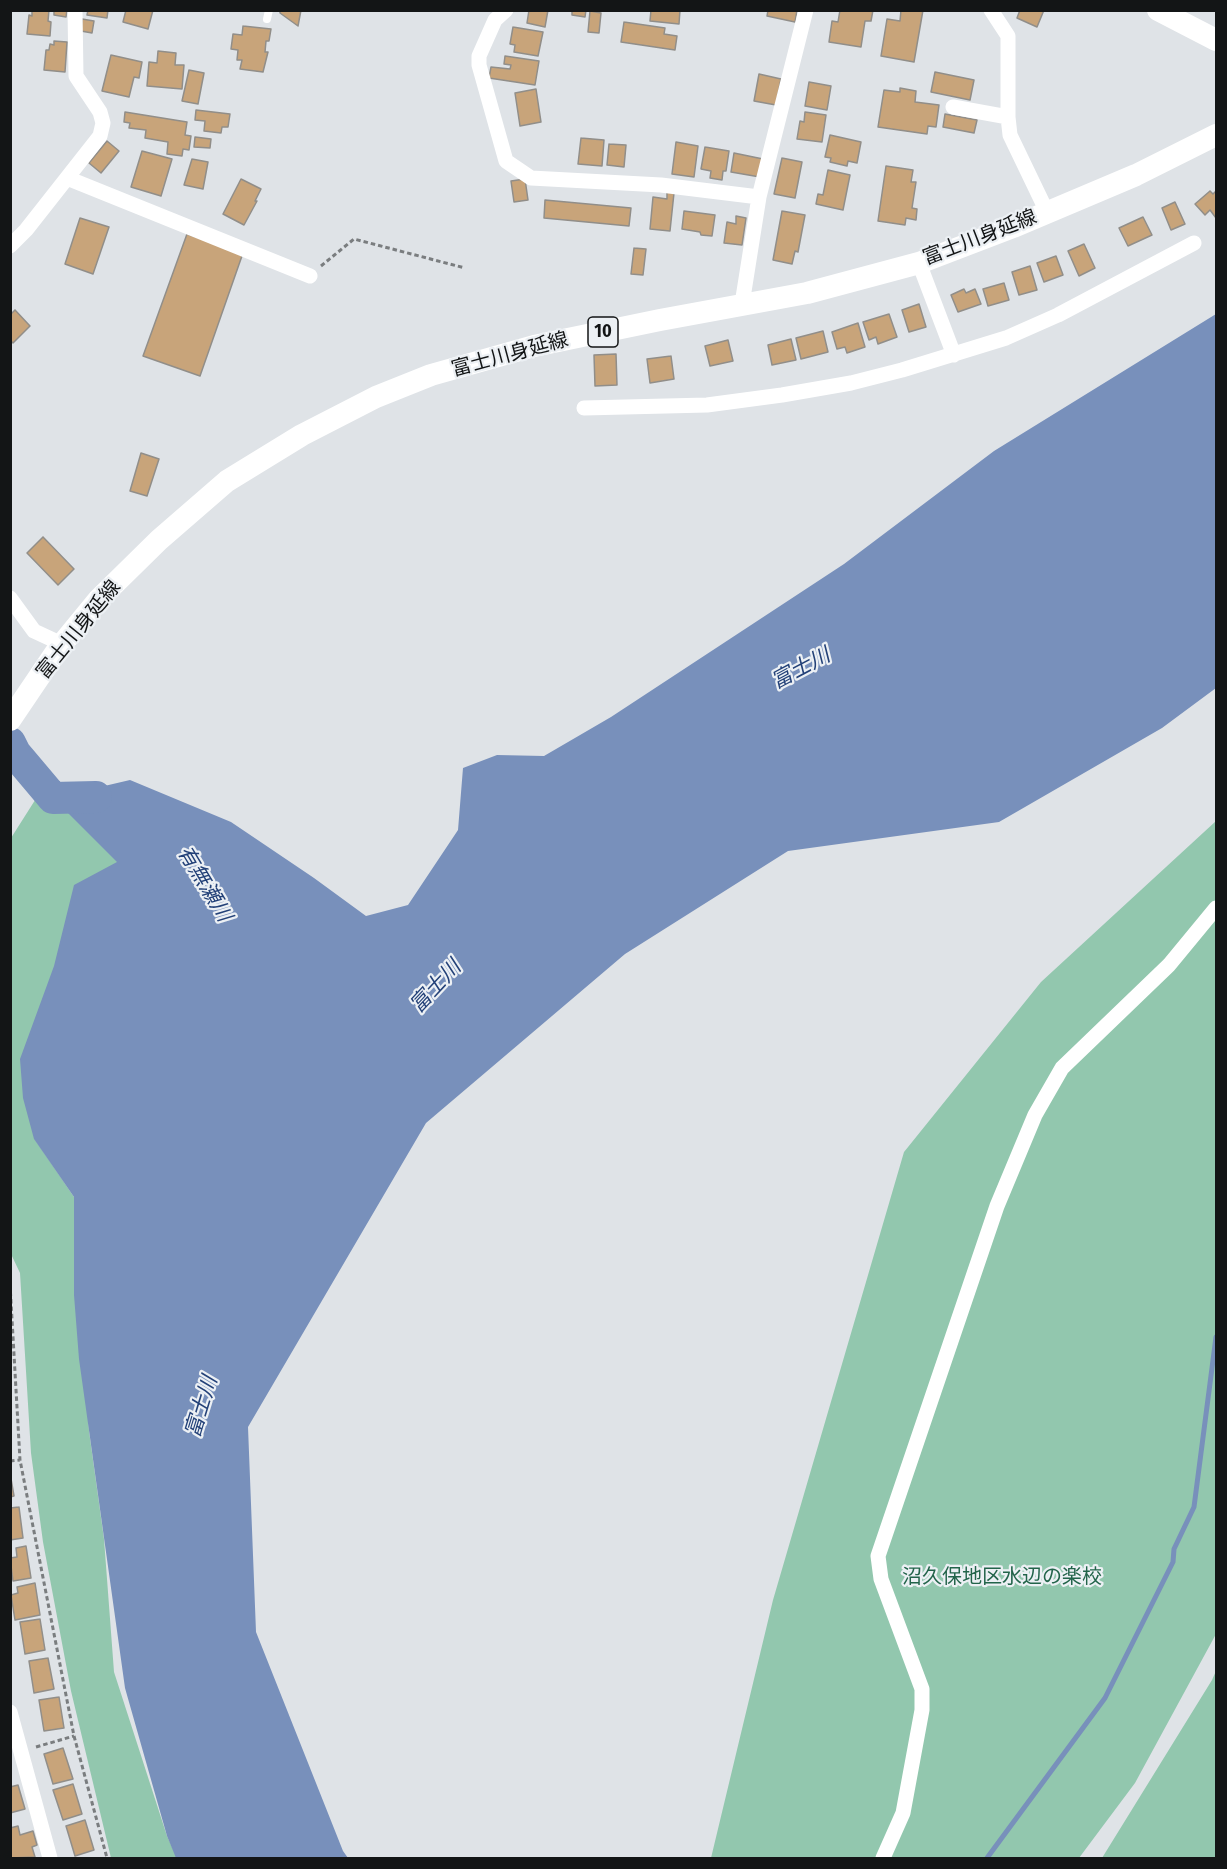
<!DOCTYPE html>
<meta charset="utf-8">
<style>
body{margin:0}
#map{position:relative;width:1227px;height:1869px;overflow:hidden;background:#dfe3e7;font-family:"Fira Sans Condensed",sans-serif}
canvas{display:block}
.frame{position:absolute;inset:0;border:12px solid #131516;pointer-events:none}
</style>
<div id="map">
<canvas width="1227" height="1869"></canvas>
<div class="frame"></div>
</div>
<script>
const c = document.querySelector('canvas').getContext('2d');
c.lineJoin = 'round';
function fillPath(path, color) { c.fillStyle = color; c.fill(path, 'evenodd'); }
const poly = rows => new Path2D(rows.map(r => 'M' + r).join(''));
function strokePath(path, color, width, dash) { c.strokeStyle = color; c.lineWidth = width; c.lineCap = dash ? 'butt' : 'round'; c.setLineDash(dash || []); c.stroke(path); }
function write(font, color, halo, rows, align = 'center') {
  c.font = font + ' "Fira Sans Condensed","Noto Sans JP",sans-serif'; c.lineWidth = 4.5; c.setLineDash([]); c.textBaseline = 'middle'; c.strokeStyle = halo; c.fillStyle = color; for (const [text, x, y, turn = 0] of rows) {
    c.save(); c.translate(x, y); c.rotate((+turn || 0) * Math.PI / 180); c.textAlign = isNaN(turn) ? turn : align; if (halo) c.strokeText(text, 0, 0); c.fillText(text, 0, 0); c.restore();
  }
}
fillPath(poly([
 [44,786,118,862,34,1138,74,1197,89,1431,104,1539,114,1672,167,1836,177,1858,111,1858,71,1691,43,1542,31,1453,20,1273,11,1254,11,838],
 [1216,821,1216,1634,1135,1783,1079,1858,711,1858,773,1600,904,1152,1041,982],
 [1216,1671,1216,1858,1102,1858,1212,1680]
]), '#92c7ae');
fillPath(poly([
 [1216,314,1216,688,1162,728,999,822,788,851,625,954,426,1123,248,1427,256,1632,343,1851,348,1858,176,1858,167,1836,125,1688,79,1359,74,1295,74,1197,34,1139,23,1098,20,1059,54,966,74,885,117,862,53,798,130,780,231,822,314,878,366,916,408,905,458,830,463,768,497,755,544,756,611,717,844,564,994,451]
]), '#7890bb');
strokePath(poly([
 [987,1858,1105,1698,1173,1562,1174,1549,1194,1507,1216,1337]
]), '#7890bb', 5);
strokePath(poly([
 [10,743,15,753,53,798,96,797]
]), '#7890bb', 32);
const building = poly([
 [32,10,49,10,48,21,51,22,50,36,27,34,29,15,32,16,32,10],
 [54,10,67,10,66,17,54,15,54,10],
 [88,10,108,10,107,18,87,15,88,10],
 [126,10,153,10,148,29,123,22,126,10],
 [280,10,301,10,298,26,280,13,280,10],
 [529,10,548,10,545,27,527,23,529,10],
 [572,10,586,10,585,17,572,15,572,10],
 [651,10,680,10,679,24,650,21,651,10],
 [768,10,797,10,795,22,767,16,768,10],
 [840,10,873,10,871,21,865,21,861,47,829,42,832,21,838,22,840,10],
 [901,10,923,10,914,62,881,56,887,19,900,21,901,10],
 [1020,10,1044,10,1037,27,1017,18,1020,10],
 [590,11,601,13,599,33,588,32,590,11],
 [82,19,94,21,92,33,81,31,82,19],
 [624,22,665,28,664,34,677,36,675,50,621,42,624,22],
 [243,26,271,29,269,41,266,41,265,52,268,52,263,72,240,69,242,60,237,60,238,50,231,49,233,34,242,35,243,26],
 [513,27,543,32,538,56,514,52,515,45,510,44,513,27],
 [54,41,67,42,65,72,44,70,46,50,49,50,50,44,54,45,54,41],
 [158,51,176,53,175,65,184,65,182,89,147,86,149,62,157,63,158,51],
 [111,55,142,62,139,78,134,77,129,97,102,91,111,55],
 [505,56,539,61,535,85,489,78,491,67,510,69,511,65,504,64,505,56],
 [189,70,204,73,198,104,182,101,189,70],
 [935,72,974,80,970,100,931,92,935,72],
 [759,74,781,79,776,105,754,101,759,74],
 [809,82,831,86,827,110,805,106,809,82],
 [900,88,916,91,915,102,939,105,936,127,928,126,927,134,878,127,884,90,900,92,900,88],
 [536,89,541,122,520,126,515,93,536,89],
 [196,110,230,114,228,127,222,127,221,133,204,131,205,121,195,120,196,110],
 [125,112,187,122,185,135,191,136,189,150,183,149,182,156,167,154,168,142,145,138,146,130,129,128,130,123,124,122,125,112],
 [805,112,826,115,822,142,797,139,800,121,804,122,805,112],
 [945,114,977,120,974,133,943,127,945,114],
 [830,135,861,142,857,163,848,161,847,166,830,162,831,158,825,157,830,135],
 [195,137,211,139,210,148,194,147,195,137],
 [581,138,604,140,602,166,578,164,581,138],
 [107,141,119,151,101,173,89,163,107,141],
 [676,142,698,146,694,177,672,174,676,142],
 [609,144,626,145,624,167,607,165,609,144],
 [705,147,729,151,726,171,723,171,722,180,710,178,711,171,701,169,705,147],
 [142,151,172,159,161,196,131,187,142,151],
 [734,153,763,159,760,177,731,172,734,153],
 [782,158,802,162,795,198,774,194,782,158],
 [192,159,208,162,203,189,184,185,192,159],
 [886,166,913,170,911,182,916,182,912,208,917,209,916,220,906,218,905,225,878,221,886,166],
 [828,170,850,175,843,210,816,204,818,194,823,195,828,170],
 [241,179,261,189,255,201,257,201,244,225,223,214,241,179],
 [525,179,528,200,514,202,511,181,525,179],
 [1210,191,1213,194,1216,191,1216,218,1210,210,1205,215,1195,204,1210,191],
 [667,192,674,193,670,231,650,229,653,197,667,199,667,192],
 [545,200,631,208,629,226,544,218,545,200],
 [1175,202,1185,224,1171,230,1162,208,1175,202],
 [684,211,715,215,712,236,701,235,700,232,682,229,684,211],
 [782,211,805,215,798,252,795,251,792,264,773,260,782,211],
 [736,216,746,218,742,245,724,243,727,222,736,224,736,216],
 [1143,217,1152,235,1128,246,1119,228,1143,217],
 [80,218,109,227,93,274,65,264,80,218],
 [187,234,243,253,200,376,143,356,187,234],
 [1084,244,1095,268,1079,276,1068,251,1084,244],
 [634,248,646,249,643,275,631,274,634,248],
 [1056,256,1063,275,1044,282,1037,263,1056,256],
 [1030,266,1037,290,1019,295,1012,272,1030,266],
 [1004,283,1009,300,988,306,983,289,1004,283],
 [964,289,966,293,975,289,981,304,958,312,951,295,964,289],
 [919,304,926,327,909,332,902,310,919,304],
 [15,310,30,326,13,343,10,340,10,315,15,310],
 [889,314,897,337,878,344,876,337,869,340,863,322,889,314],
 [858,323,865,347,847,353,845,347,837,349,832,332,858,323],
 [823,331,828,352,801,359,796,338,823,331],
 [791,339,796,360,772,365,768,345,791,339],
 [728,340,733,361,710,366,705,346,728,340],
 [616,354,617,385,595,386,594,355,616,354],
 [671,356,674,379,650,383,647,359,671,356],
 [141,453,159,459,147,496,130,491,141,453],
 [43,537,74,569,58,585,27,553,43,537],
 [10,1473,14,1496,10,1497,10,1473],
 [19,1507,23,1538,10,1540,10,1508,19,1507],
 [26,1546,31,1578,13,1581,10,1558,17,1557,16,1548,26,1546],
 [35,1583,40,1615,15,1620,11,1595,18,1593,17,1587,35,1583],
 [40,1619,45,1650,25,1654,20,1622,40,1619],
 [48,1658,54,1689,34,1693,29,1661,48,1658],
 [59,1697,64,1728,44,1731,39,1700,59,1697],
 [63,1748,73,1779,53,1784,44,1754,63,1748],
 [73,1784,82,1814,63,1820,53,1790,73,1784],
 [18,1785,25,1809,10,1813,10,1787,18,1785],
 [85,1820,94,1850,75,1856,66,1826,85,1820],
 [18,1826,20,1835,33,1831,37,1845,32,1847,35,1857,10,1858,10,1828,18,1826]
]);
fillPath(building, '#c8a47a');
strokePath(building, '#918e89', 1.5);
strokePath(poly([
 [321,266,354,239,465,268],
 [10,1284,20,1460,74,1736,107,1858],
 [10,1461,20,1460],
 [36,1747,74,1736]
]), '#7a7d7f', 3, [4.5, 3]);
strokePath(poly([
 [267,19,269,10]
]), '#fff', 8);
strokePath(poly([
 [506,10,495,20,479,56,479,65,506,161,531,178,661,185,759,197],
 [991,10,1008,36,1008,117,1010,135,1047,212],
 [953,107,1008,117],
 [67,178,310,276],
 [10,246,26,230,100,136,103,123,100,112,76,76,75,10],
 [919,263,954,355],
 [742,304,759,197,806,10],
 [584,408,707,405,782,395,851,383,902,370,1006,338,1058,315,1194,243],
 [10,598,34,631,62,644],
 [10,1712,50,1858],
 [883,1858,903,1813,922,1710,922,1689,881,1579,878,1556,997,1206,1035,1115,1062,1068,1169,965,1216,908]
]), '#fff', 15);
strokePath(poly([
 [1158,10,1216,40],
 [10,720,58,649,99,599,159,540,227,481,302,435,376,397,431,375,534,346,660,320,807,293,919,263,1013,227,1136,175,1216,135]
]), '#fff', 22);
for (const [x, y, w] of [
 [603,332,30]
]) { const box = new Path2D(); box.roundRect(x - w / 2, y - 15, w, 30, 4.5); c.fillStyle = '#ecf0f4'; c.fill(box); strokePath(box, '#131516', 1.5); }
write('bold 18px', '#131516', null, [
 ["10",603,332]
]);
write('20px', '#131516', '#ecf0f4', [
 ["富士川身延線",980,238,-21],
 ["富士川身延線",510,355,-15],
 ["富士川身延線",79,630,-51]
]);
write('20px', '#22644a', '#ecf0f4', [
 ["沼久保地区水辺の楽校",1002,1577]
]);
write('italic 21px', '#234178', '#ecf0f4', [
 ["富士川",801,669,-28],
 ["有無瀬川",204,884,59],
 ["富士川",436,987,-47],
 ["富士川",202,1407,-73]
]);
</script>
